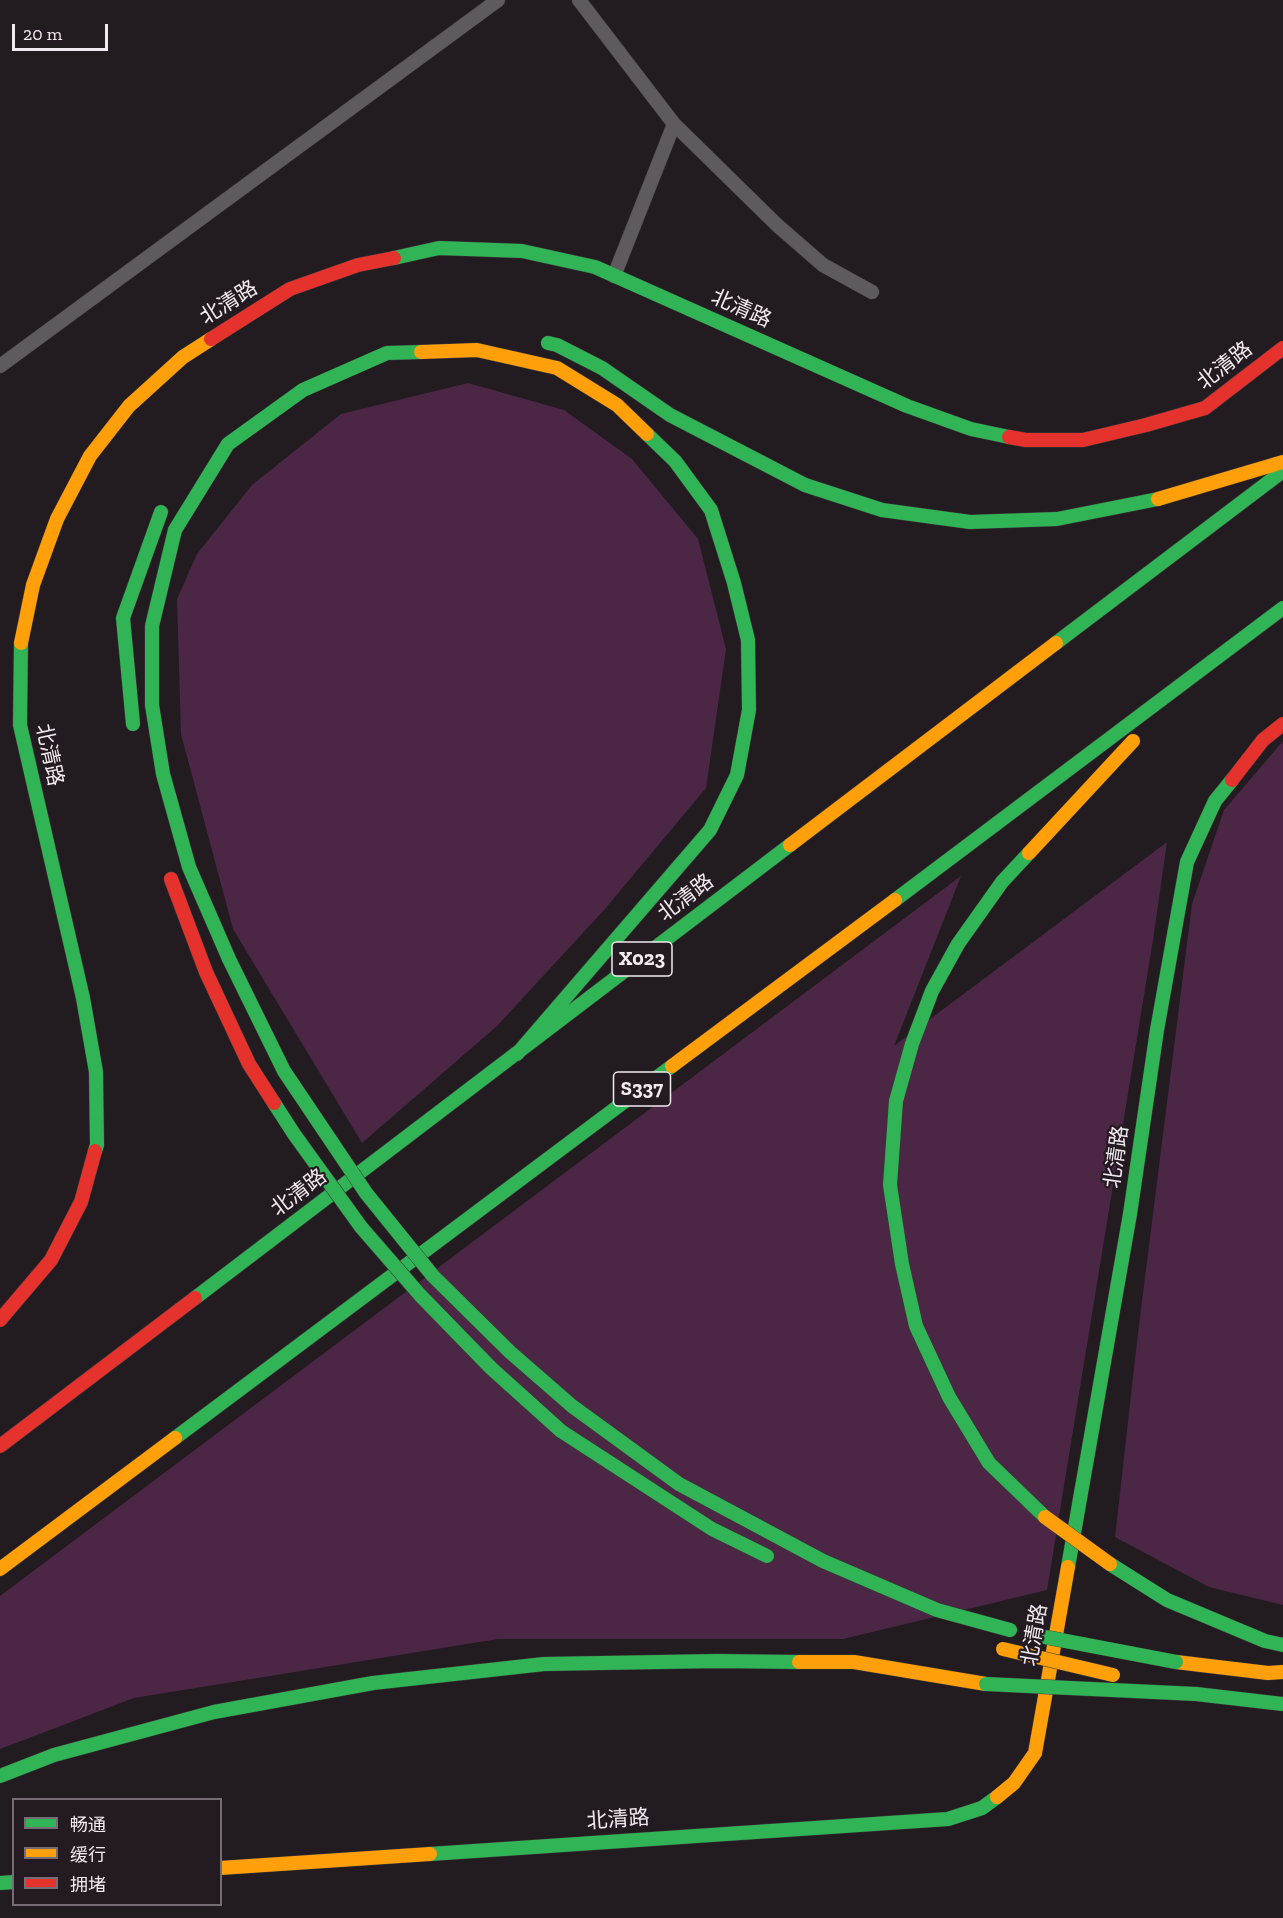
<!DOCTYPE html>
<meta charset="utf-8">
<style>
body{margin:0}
#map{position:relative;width:1283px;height:1918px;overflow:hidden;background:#221c21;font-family:"Zilla Slab","Noto Sans SC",serif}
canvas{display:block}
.legend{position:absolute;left:12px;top:1798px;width:210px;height:108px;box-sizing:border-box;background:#241a22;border:2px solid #766d74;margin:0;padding:8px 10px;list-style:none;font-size:18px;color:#f1eaf0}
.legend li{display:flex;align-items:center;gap:12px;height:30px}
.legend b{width:30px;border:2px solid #766d74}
.scale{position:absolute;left:12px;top:24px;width:96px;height:27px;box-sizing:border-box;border:3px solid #f1eaf0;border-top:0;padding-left:8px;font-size:18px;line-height:21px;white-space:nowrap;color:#f1eaf0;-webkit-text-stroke:4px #241a22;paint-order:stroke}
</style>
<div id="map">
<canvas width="1283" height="1918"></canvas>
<ul class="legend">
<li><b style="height:8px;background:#30b455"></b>畅通</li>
<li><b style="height:8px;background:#ff9f0a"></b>缓行</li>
<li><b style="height:8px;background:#e5322d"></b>拥堵</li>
</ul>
<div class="scale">20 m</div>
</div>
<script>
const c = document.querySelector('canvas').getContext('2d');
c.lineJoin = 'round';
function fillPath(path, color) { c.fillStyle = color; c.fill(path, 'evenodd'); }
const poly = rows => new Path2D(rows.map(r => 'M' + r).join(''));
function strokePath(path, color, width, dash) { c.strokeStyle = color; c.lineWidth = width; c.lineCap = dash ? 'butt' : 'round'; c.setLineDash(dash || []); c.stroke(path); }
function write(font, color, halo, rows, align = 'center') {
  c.font = font + ' "Zilla Slab","Noto Sans SC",serif'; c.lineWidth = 4.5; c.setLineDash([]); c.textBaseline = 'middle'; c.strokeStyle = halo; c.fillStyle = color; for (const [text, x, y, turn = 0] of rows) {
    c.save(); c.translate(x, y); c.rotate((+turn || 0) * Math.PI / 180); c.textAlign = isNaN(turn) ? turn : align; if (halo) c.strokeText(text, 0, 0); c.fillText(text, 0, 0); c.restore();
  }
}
fillPath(poly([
 [468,383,564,410,632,459,698,539,726,649,706,788,604,910,497,1026,362,1143,233,929,181,734,177,599,197,554,252,485,341,414],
 [1283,741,1283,1605,1209,1587,1115,1537,1138,1333,1192,904,1224,810],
 [1167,842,1153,940,1047,1590,843,1639,498,1639,134,1698,0,1749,0,1596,961,876,894,1046]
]), '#4b2745');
const lane = poly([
 [579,0,674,124,614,276],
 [674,124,777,225,823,265,872,292],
 [0,366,498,0]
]);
const fast = poly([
 [394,258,439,248,522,251,595,267,907,406,971,429,1009,437],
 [548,343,557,345,602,368,670,415,805,485,882,510,970,522,1057,519,1158,499],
 [21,643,20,725,83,998,96,1072,97,1145,95,1151],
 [1056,643,1283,471],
 [133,724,123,618,161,512],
 [1029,853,1002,882,958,944,932,991,912,1044,896,1101,890,1185,902,1264,916,1326,949,1397,989,1463,1045,1517],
 [895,900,1283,608],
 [229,959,189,867,163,774,152,705,152,626,175,530,228,444,303,390,387,353,421,352],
 [517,1054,710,830,737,775,749,710,748,640,734,583,711,510,675,461,647,434],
 [195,1298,790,845],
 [572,1406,679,1484,823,1561,937,1610,1010,1630],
 [561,1431,712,1529,767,1556],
 [175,1438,672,1066],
 [1110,1564,1167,1600,1265,1641,1283,1645],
 [1068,1567,1130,1214,1157,1030,1187,862,1215,801,1232,780],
 [1196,1694,1283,1704],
 [0,1776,54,1755,214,1712,373,1683,544,1664,717,1661,799,1662],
 [430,1854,948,1819,982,1808,997,1797],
 [0,1883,14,1882]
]);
const slow = poly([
 [421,352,477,350,557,368,617,405,647,434],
 [1158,499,1283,462],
 [21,643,33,585,57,519,90,456,129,406,183,357,211,339],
 [790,845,1056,643],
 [1029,853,1133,741],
 [672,1066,895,900],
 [0,1569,175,1438],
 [799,1662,854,1662,986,1684],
 [1176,1662,1268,1673,1283,1672],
 [997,1797,1014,1783,1035,1753,1068,1567],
 [220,1868,430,1854]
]);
const jam = poly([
 [211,339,290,289,358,265,394,258],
 [1009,437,1026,440,1083,440,1146,425,1205,408,1283,348],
 [1232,780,1263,740,1283,724],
 [171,879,206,972],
 [0,1320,51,1260,81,1202,95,1151],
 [0,1446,195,1298]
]);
strokePath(lane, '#3d383c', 15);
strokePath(fast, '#3d383c', 15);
strokePath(slow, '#3d383c', 15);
strokePath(jam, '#3d383c', 15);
strokePath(lane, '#5e5a5d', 14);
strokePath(fast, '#30b455', 14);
strokePath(slow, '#ff9f0a', 14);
strokePath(jam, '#e5322d', 14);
const fastBridge = poly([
 [229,959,284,1071,366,1193,433,1276,510,1352,572,1406],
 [274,1103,294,1134,361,1227,420,1295,491,1368,561,1431],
 [1045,1637,1176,1662],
 [986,1684,1196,1694]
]);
const slowBridge = poly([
 [1045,1517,1110,1564],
 [1003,1649,1113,1675]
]);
const jamBridge = poly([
 [206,972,249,1064,274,1103]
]);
strokePath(fastBridge, '#3d383c', 15, []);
strokePath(slowBridge, '#3d383c', 15, []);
strokePath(jamBridge, '#3d383c', 15, []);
strokePath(fastBridge, '#30b455', 14);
strokePath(slowBridge, '#ff9f0a', 14);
strokePath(jamBridge, '#e5322d', 14);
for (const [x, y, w] of [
 [642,959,60],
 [642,1089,57]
]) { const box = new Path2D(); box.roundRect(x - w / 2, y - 17, w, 34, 4.5); c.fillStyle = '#241a22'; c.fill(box); strokePath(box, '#f1eaf0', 1.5); }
write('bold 20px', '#f1eaf0', null, [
 ["X023",642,959],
 ["S337",642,1089]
]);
write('21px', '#f1eaf0', '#241a22', [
 ["北清路",229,303,-32],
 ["北清路",741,309,24],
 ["北清路",1225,366,-38],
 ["北清路",49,755,78],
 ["北清路",686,898,-37],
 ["北清路",1117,1157,-82],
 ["北清路",299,1193,-37],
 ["北清路",1035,1635,-80],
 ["北清路",618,1820,-4]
]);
</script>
